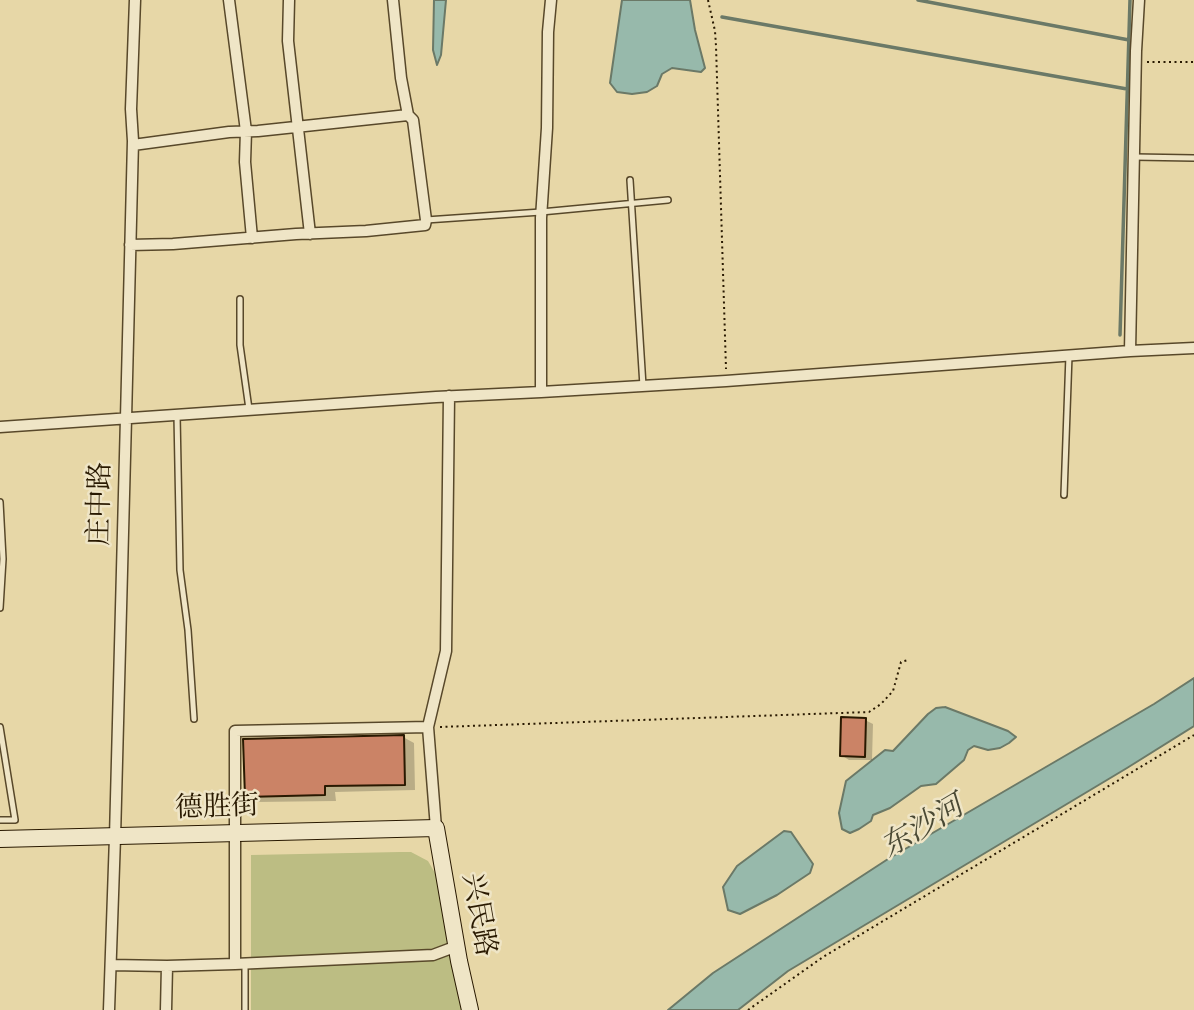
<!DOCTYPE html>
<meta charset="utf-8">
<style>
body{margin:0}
canvas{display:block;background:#e7d7a7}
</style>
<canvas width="1194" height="1010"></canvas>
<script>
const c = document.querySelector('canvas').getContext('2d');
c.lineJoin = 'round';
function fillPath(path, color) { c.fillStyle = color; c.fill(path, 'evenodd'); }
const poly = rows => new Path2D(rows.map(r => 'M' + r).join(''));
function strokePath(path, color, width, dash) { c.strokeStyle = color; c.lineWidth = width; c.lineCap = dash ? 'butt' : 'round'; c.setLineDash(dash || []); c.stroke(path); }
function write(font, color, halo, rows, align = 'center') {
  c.font = font + ' "Gentium Book Plus","Noto Serif SC",serif'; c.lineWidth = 5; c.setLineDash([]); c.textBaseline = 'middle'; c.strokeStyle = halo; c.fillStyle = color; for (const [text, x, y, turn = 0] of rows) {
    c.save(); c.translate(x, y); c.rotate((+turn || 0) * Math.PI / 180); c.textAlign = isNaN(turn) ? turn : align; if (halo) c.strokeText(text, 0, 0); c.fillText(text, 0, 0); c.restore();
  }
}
fillPath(poly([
 [400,852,411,852,428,861,435,873,466,1010,251,1010,251,855]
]), '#bcbd83');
const water = poly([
 [434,0,446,0,441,55,437,65,433,50,434,0],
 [622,0,690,0,695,30,705,68,701,72,672,68,662,74,657,86,647,92,632,94,617,92,610,83,622,0],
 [1194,678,1194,726,1127,768,788,971,738,1010,668,1010,713,973,888,859,1154,704,1194,678],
 [945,707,1008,731,1016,737,1009,743,1000,748,988,750,974,746,968,750,964,760,936,784,921,786,890,808,873,815,871,821,859,829,850,833,842,829,839,813,846,781,885,750,893,751,928,714,936,708,945,707],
 [784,831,791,832,813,864,810,873,777,895,740,914,728,910,723,887,737,866,784,831]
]);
fillPath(water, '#97b9ab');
strokePath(water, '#6b7967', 2);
fillPath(poly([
 [865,720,873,724,872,760,849,760,841,755],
 [403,737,414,743,415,790,335,792,336,801,257,802,246,796]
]), '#0003');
strokePath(poly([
 [918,0,1129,40],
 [722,17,1127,89],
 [1120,335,1130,0]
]), '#6b7967', 3.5);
const building = poly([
 [841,717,866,718,865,757,840,756,841,717],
 [404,735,405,785,325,786,325,795,245,797,243,739,404,735]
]);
fillPath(building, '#cb8366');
strokePath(building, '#291901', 2);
const lane = poly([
 [1134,157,1194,158],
 [630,180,643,386],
 [426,220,541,212,668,200],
 [240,299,240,345,249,409],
 [177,415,180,570,188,630,194,719],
 [1064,495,1069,355],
 [0,502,3,559,0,608],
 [0,727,15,820,0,820],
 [245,964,245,1010]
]);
const street = poly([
 [229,0,246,131,245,162,252,238],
 [289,0,288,41,310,234],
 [393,0,401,78,408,115],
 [130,245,173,244,296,234,366,231,425,225,426,220,413,120,408,115,258,131,229,132,133,145],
 [1130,351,1194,348],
 [541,392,541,218,547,128,548,32,551,0],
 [0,427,436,397,541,392,726,381,1130,351,1136,51,1139,0],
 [436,828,428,727,446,651,449,396],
 [235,964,235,731,428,727],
 [111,965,167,966,235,964,433,955,457,946],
 [109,1010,115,837,126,418,133,141,131,109,135,0],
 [166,1010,167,966]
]);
const secondary = poly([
 [0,839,436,828,459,961,470,1010]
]);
strokePath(lane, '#58482a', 8);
strokePath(street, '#58482a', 13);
strokePath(secondary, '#291901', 18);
strokePath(poly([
 [708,0,715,31,716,46,726,369],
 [1147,62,1194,62],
 [440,727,869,712,881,704,893,691,901,662,908,660],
 [748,1010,823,957,1194,735]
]), '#291901', 2, [2, 3.5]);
strokePath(lane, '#efe5c6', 5);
strokePath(street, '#efe5c6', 10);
strokePath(secondary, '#efe5c6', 16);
write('28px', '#291901', '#efe5c6', [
 ["庄中路",101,504,-89],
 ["德胜街",217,808,-2],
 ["兴民路",478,915,80]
]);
write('italic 30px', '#4a4934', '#efe5c6', [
 ["东沙河",923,828,-31]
]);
</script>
